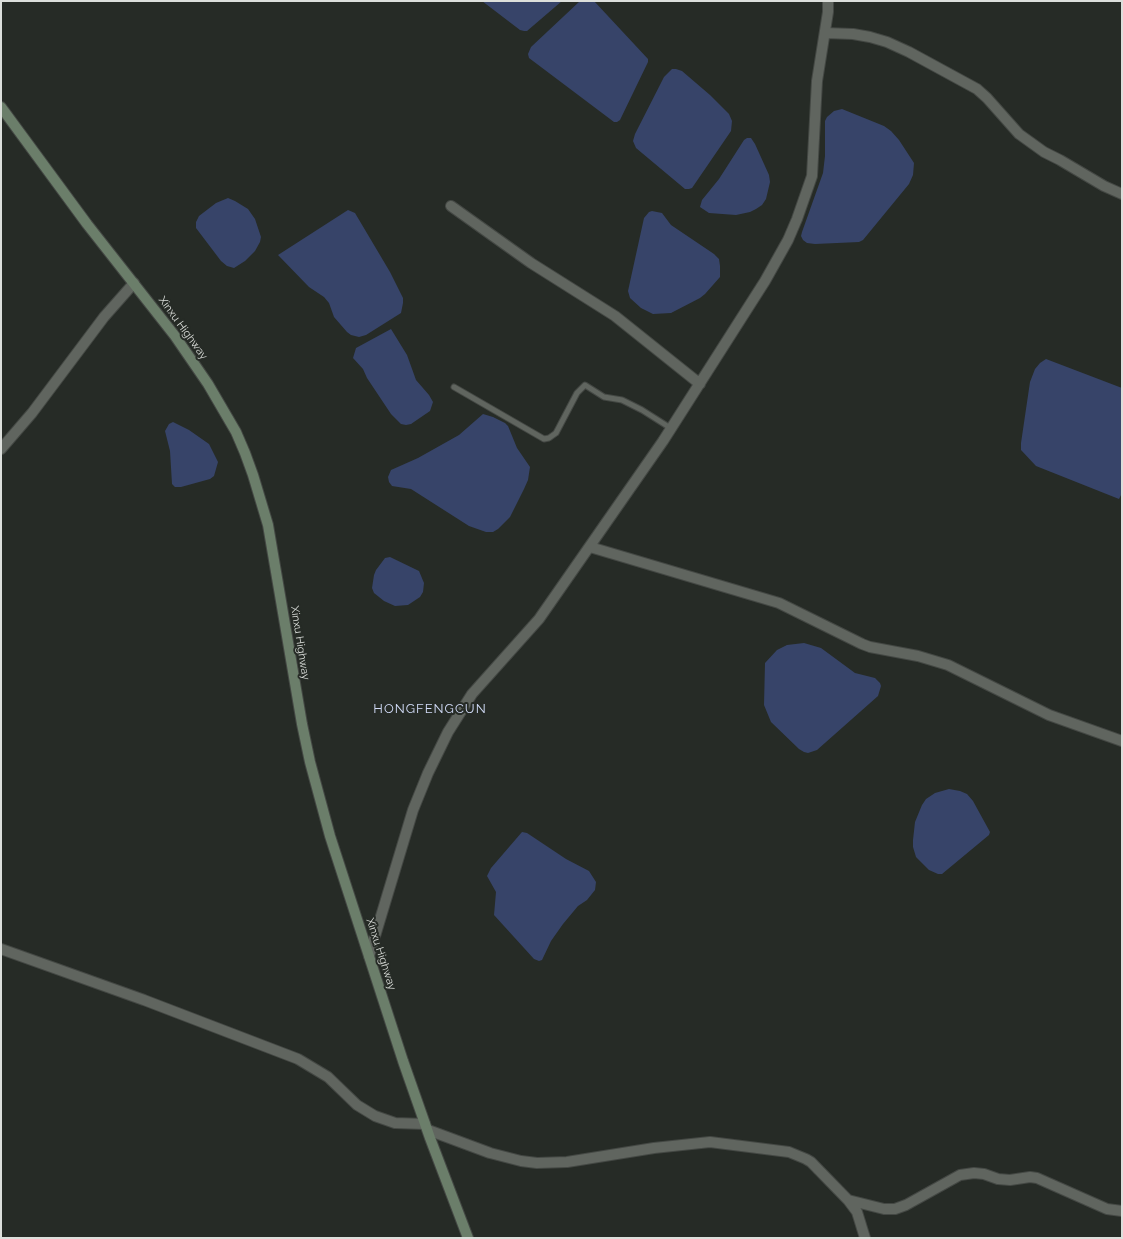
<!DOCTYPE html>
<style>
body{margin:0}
#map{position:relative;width:1123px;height:1239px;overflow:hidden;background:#262b26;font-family:Raleway,sans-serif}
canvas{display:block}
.frame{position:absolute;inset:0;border:2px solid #dcdfdb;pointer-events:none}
</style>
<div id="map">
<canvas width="1123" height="1239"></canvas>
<div class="frame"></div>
</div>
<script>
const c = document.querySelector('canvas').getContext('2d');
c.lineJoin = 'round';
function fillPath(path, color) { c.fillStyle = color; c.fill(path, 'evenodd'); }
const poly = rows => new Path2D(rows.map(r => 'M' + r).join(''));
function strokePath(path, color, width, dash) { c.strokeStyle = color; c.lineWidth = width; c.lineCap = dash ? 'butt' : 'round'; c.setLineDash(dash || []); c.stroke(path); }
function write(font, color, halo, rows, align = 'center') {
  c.font = font + ' Raleway,sans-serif'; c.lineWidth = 4; c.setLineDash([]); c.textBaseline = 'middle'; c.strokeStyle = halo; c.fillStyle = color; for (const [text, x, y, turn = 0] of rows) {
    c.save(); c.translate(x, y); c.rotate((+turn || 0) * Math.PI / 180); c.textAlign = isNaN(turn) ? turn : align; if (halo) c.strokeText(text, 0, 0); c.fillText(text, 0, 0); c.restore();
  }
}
fillPath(poly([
 [482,1,562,1,527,31,524,31,520,30],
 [580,1,594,1,648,59,648,62,620,120,617,122,614,122,529,58,528,54,531,47],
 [672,69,676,69,682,71,710,95,729,114,732,121,731,131,692,188,689,189,685,189,636,148,633,141,635,134,664,77],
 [842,109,884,126,891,131,899,140,914,163,913,175,909,184,863,240,859,242,815,244,807,243,803,240,801,236,802,232,823,173,825,156,825,121,827,117,834,111],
 [747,138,751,138,755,144,769,175,770,182,766,199,762,205,756,209,750,212,736,215,709,213,700,207,702,200,719,179,744,140],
 [228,198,235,201,248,209,255,219,261,237,260,242,255,251,245,261,234,268,227,266,221,261,196,228,196,222,199,216,216,203],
 [348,210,355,213,390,272,403,298,403,303,401,313,366,335,359,337,351,335,347,332,334,317,329,303,324,297,309,287,278,255],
 [652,211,662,213,671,225,714,254,719,259,720,266,720,277,705,294,700,298,671,313,653,314,641,308,630,298,628,291,644,218,649,212],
 [391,329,407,355,416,380,429,395,433,402,430,411,411,424,406,425,401,424,391,414,367,378,363,369,353,358,356,348],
 [1046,359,1122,388,1122,493,1119,499,1036,466,1021,450,1021,443,1030,382,1035,369,1040,363],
 [483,414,493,417,505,423,508,426,517,448,530,467,528,480,524,489,510,517,498,529,493,532,486,532,469,526,411,489,392,486,389,482,388,477,391,470,418,458,459,435],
 [173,422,189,430,209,444,218,462,214,476,210,479,181,487,175,487,172,484,170,451,165,431,169,424],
 [390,557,419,571,424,583,423,592,420,597,408,605,395,606,384,601,374,593,372,588,374,575,376,570,385,558],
 [804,643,821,648,855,673,875,678,880,683,881,686,878,696,817,750,808,753,804,752,799,749,771,722,764,705,765,663,777,650,787,645],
 [949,789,960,791,967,794,973,801,990,832,989,835,942,874,938,874,929,870,916,857,913,847,913,840,915,822,922,805,926,799,935,793],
 [522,832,527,833,566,859,589,871,596,882,595,890,587,900,578,906,563,924,551,941,542,960,539,961,534,959,494,915,496,892,487,876,491,868]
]), '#374469');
const service = poly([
 [454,387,544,439,549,438,556,433,577,393,585,385,604,397,622,400,642,410,672,429]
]);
const minor = poly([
 [825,33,853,34,870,37,887,42,909,52,977,89,987,98,1019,134,1044,152,1060,160,1104,186,1122,194],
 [451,206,531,263,615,316,700,384],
 [1,449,32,413,104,317,134,283],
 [590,547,779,603,862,644,870,647,918,656,948,665,1049,715,1122,741],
 [1,949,144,1000,298,1059,328,1077,357,1105,375,1116,395,1123,425,1124],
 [369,956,413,810,428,773,448,732,472,694,539,619,663,441,765,281,788,240,797,219,812,176,817,81,828,12,828,1],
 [428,1130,490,1153,521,1161,537,1163,567,1162,654,1148,710,1142,789,1152,806,1159,811,1162,848,1200,857,1212,865,1238],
 [848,1200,884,1209,895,1209,906,1205,960,1175,974,1173,984,1174,998,1179,1010,1180,1030,1177,1037,1178,1107,1209,1122,1211]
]);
const secondary = poly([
 [1,107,87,224,175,336,208,384,236,432,245,453,253,475,268,525,302,724,310,762,330,836,403,1061,430,1138,468,1238]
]);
strokePath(service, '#444844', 7);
strokePath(minor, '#444844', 12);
strokePath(secondary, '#444844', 12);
strokePath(service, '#60655f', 5);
strokePath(minor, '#60655f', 10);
strokePath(secondary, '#6b7e6a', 10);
write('11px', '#dcdfdb', '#262b26', [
 ["Xinxu Highway",183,328,54],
 ["Xinxu Highway",300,643,81],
 ["Xinxu Highway",381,954,72]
]);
c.letterSpacing = '1px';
write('13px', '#d2dcf8', '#262b26', [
 ["HONGFENGCUN",430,709]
]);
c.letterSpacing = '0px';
</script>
